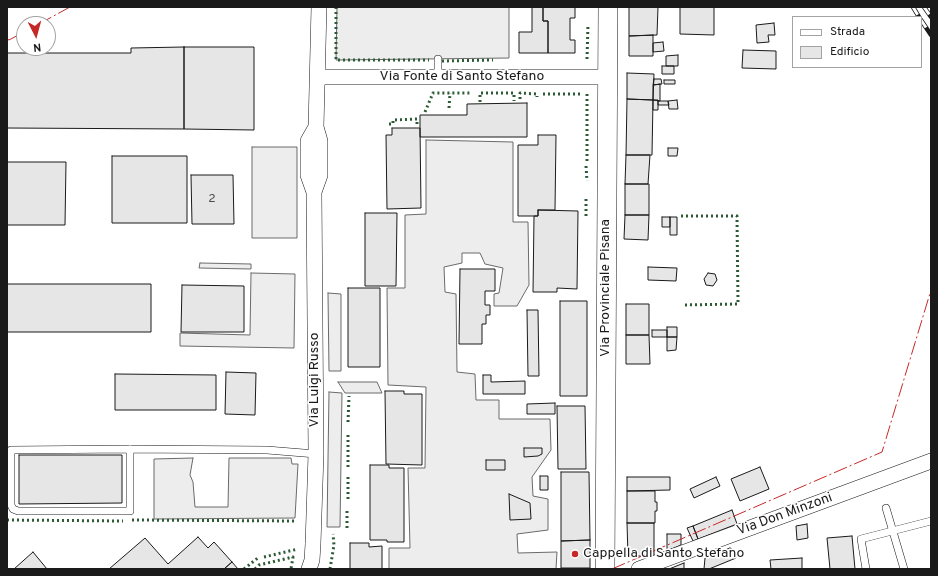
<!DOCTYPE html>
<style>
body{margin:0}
#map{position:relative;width:938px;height:576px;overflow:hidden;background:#fff;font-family:Overpass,sans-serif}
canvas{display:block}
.frame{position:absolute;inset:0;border:8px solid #1a1a1a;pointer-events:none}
.legend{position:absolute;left:792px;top:16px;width:130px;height:52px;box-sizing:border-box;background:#fff;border:1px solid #a3a3a3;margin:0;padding:5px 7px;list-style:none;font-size:12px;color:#1a1a1a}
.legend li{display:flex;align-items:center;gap:8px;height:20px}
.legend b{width:20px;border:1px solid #a3a3a3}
.north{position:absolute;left:16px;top:16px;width:40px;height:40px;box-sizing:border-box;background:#fff;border:1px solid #a3a3a3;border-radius:50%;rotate:174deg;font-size:11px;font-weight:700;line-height:16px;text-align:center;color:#1a1a1a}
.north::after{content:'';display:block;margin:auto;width:14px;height:18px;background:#c62828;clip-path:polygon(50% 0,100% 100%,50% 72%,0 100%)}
</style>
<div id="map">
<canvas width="938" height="576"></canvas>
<div class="frame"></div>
<ul class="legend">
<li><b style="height:5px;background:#fff"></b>Strada</li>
<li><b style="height:11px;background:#e6e6e6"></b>Edificio</li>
</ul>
<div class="north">N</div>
</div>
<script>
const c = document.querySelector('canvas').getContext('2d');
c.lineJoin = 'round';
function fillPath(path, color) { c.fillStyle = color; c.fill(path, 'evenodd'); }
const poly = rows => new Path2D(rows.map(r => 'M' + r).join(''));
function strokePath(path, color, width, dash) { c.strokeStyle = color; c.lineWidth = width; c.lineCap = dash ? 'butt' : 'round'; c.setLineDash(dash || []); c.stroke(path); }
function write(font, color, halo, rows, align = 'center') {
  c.font = font + ' Overpass,sans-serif'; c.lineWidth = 3; c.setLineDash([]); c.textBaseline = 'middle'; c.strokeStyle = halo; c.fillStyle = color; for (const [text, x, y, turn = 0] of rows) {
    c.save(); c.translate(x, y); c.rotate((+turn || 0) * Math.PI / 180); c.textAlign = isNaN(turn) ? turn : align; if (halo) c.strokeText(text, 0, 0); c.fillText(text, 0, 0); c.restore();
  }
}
const built = poly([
 [337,7,509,7,509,58,336,60,337,7],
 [426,140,513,142,513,222,528,222,529,285,517,306,494,306,494,294,499,293,503,268,485,264,480,253,462,253,462,263,444,267,445,292,456,294,457,372,475,374,476,400,499,400,499,419,550,419,551,450,532,477,533,496,548,499,548,530,517,534,518,553,557,552,556,569,389,569,389,548,410,548,408,468,425,468,426,387,388,385,387,288,405,288,405,215,426,214,426,140],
 [252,147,297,147,297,238,252,238,252,147],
 [200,263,251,264,251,269,199,268,200,263],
 [251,273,295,274,294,348,180,346,180,333,250,335,251,273],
 [328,293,341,294,341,371,329,371,328,293],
 [338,382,377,382,382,393,345,393,338,382],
 [329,392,342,393,340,527,327,527,329,392],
 [193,458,190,475,193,482,195,507,228,507,229,458,291,458,292,464,298,464,295,518,154,519,154,459,193,458]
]);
fillPath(built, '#ededed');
strokePath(built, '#6a6a6a', 1);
const building = poly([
 [532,7,543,7,543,21,548,21,548,53,519,53,519,32,532,32,532,7],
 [543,7,575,7,575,18,570,18,570,40,575,40,575,53,548,53,548,21,543,21,543,7],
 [629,7,658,7,657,35,629,36,629,7],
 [680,7,714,7,714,35,680,34,680,7],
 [774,23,775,35,768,35,769,42,757,43,756,25,774,23],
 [653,35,653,56,629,56,629,36,653,35],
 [663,42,664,51,653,52,653,43,663,42],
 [184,47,184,129,7,128,7,53,131,53,131,48,184,47],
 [184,47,254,47,254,130,184,129,184,47],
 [743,50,776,51,776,69,742,68,743,50],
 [678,55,678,66,666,66,666,56,678,55],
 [662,66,674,66,674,74,662,74,662,66],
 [627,73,654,74,653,100,627,99,627,73],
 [654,79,661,79,662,84,653,85,654,79],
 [664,80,675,80,675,84,664,84,664,80],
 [660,84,660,101,653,100,653,85,660,84],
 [627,99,653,100,652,155,626,155,627,99],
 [653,100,658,100,658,110,653,110,653,100],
 [677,100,678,109,669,109,668,101,677,100],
 [658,101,668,101,669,105,658,105,658,101],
 [527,103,527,137,420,137,420,115,467,115,467,104,527,103],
 [392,128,420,128,421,208,387,209,386,135,392,135,392,128],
 [538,135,556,135,555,210,538,210,538,216,518,216,518,145,538,145,538,135],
 [668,148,678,148,677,156,668,156,668,148],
 [626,155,650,155,648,184,625,184,626,155],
 [112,156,187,156,187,223,112,223,112,156],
 [7,162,66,162,65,225,7,225,7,162],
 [191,175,233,175,234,224,192,224,191,175],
 [625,184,649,184,649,215,625,215,625,184],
 [538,210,578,211,577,289,557,288,557,292,533,292,534,216,538,216,538,210],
 [365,213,397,213,396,286,365,286,365,213],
 [625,215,649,215,648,240,624,239,625,215],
 [662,217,670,217,670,227,662,227,662,217],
 [670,217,677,217,677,235,670,235,670,217],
 [648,267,677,268,676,281,648,280,648,267],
 [460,269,495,269,495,291,485,291,485,305,490,305,490,315,486,315,486,324,482,324,482,344,459,344,460,269],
 [708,273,715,274,717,280,713,286,706,285,704,279,708,273],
 [7,284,151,284,151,332,7,332,7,284],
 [182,285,244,286,244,332,181,332,182,285],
 [348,288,380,288,380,367,348,367,348,288],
 [560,301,587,301,587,396,560,396,560,301],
 [626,304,649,304,649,335,626,335,626,304],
 [527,310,538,310,539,376,528,376,527,310],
 [667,327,677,327,677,337,667,337,667,327],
 [652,330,667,330,667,337,652,337,652,330],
 [626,335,649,335,650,364,626,364,626,335],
 [667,337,677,337,676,350,667,351,667,337],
 [226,372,256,373,255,415,225,414,226,372],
 [115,374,216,375,216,410,115,410,115,374],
 [483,375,491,375,491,382,525,381,525,394,483,394,483,375],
 [385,391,404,391,404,394,422,394,422,465,386,464,385,391],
 [555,403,555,414,527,414,527,404,555,403],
 [557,406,585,406,586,469,558,469,557,406],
 [524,448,542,448,542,454,538,456,524,457,524,448],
 [19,455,122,455,122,503,19,504,19,455],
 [486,460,505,460,505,470,486,470,486,460],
 [370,465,389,465,389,468,404,468,404,542,387,542,387,540,370,540,370,465],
 [760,467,769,489,740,501,731,479,760,467],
 [561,472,589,472,590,540,561,541,561,472],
 [540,476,548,476,548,490,540,490,540,476],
 [627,477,670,477,670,490,627,491,627,477],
 [716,477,720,486,694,498,690,489,716,477],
 [627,491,655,491,655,502,657,502,657,511,655,511,655,523,627,523,627,491],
 [509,494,530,503,531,519,510,520,509,494],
 [732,510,737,524,698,539,693,526,732,510],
 [627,523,654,523,654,556,628,556,627,523],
 [807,524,808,538,797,540,796,526,807,524],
 [693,526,698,539,693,541,687,528,693,526],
 [667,534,681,534,681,545,667,551,667,534],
 [852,536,855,569,830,569,827,538,852,536],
 [198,537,208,548,214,542,232,562,224,569,109,569,145,538,168,564,198,537],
 [590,540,590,568,561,568,561,541,590,540],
 [350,543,369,543,369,547,382,546,382,569,350,569,350,543],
 [730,548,733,550,736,558,709,569,704,569,705,558,730,548],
 [33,552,47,569,14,569,33,552],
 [802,558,802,569,771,569,770,560,802,558],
 [232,562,238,569,224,569,232,562],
 [684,563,684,569,669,569,684,563]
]);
fillPath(building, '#e6e6e6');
strokePath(building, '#1a1a1a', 1);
const service = poly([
 [438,77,438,59],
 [130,449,130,511,18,511,13,509,11,505,11,450,130,449,267,450,316,454],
 [886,508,904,569],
 [866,569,861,539,931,521]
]);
const minor = poly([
 [317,77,607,77],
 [314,192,320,175,320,141,316,127,319,7],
 [309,569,312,560,313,544,316,454,314,192,308,175,308,141,316,127],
 [639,569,931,461]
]);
const tertiary = poly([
 [605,569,608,7]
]);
strokePath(service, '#1a1a1a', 8);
strokePath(minor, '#1a1a1a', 16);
strokePath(tertiary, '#1a1a1a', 20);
strokePath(service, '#fff', 7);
strokePath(minor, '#fff', 15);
strokePath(tertiary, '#fff', 19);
const rail = poly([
 [913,7,919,17],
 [924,7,931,17],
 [921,20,931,35]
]);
strokePath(rail, '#1a1a1a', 4.5);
strokePath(rail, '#fff', 3, [9]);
strokePath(poly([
 [336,7,336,60,429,60],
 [587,59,588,24],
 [442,61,493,60],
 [543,94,582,94],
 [520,99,520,93,537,94,537,97],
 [480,102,480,93,514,93,514,101],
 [449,108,450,93],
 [425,112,433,93,472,93],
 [389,124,393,124,393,120,417,119,417,125],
 [587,161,587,93],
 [586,166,587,181],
 [586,216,586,197],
 [681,216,737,216,738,304,682,305],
 [348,422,349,396],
 [348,467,348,434],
 [348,499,348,476],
 [7,520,123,521],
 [132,520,296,521],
 [347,528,347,509],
 [264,557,298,549],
 [244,569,259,557],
 [255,569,259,565,293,557,291,569],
 [330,569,334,545,333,534]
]), '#2b5a34', 3, [2, 3]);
strokePath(poly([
 [39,24,70,7],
 [7,39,9,40,24,32],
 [612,569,882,452,931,290]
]), '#c62828', 1, [14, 3, 2, 3]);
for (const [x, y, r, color] of [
 [575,554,4,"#c62828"]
]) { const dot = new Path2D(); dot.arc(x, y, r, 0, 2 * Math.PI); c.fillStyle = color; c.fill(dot); strokePath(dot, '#fff', 1.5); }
write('12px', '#4d4d4d', null, [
 ["2",212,200]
]);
write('14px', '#1a1a1a', '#fff', [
 ["Via Fonte di Santo Stefano",462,77],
 ["Via Provinciale Pisana",606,288,-90],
 ["Via Luigi Russo",315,380,-90],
 ["Via Don Minzoni",785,515,-20]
]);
write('14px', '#1a1a1a', '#fff', [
 ["Cappella di Santo Stefano",583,554]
], 'left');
</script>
